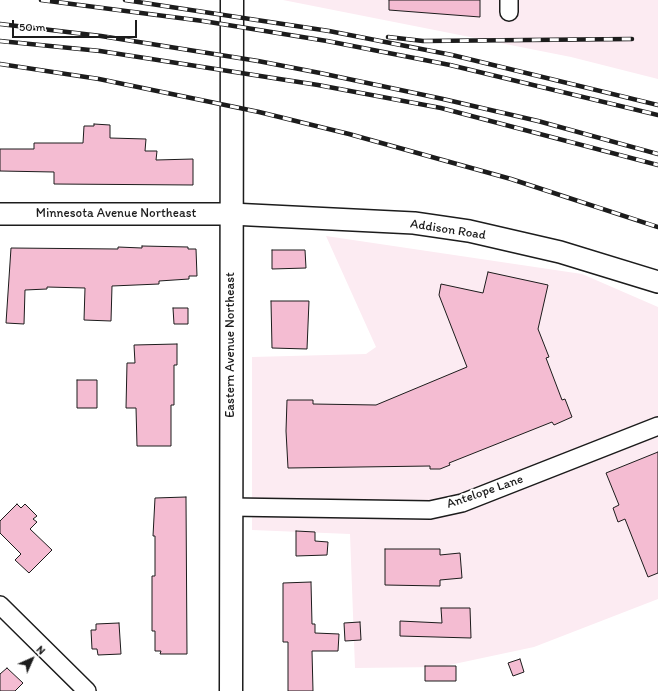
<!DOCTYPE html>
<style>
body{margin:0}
#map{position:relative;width:658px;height:691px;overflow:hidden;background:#fff;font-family:Itim,sans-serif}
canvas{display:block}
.north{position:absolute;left:12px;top:639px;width:40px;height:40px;-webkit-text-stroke:3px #fff;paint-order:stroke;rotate:45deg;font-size:11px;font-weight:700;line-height:16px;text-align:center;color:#1c1c1c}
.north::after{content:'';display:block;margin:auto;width:14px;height:18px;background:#1c1c1c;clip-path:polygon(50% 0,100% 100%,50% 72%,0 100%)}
.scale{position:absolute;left:12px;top:20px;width:125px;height:18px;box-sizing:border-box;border:2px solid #1c1c1c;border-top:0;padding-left:5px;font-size:12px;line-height:14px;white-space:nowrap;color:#1c1c1c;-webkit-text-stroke:3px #fff;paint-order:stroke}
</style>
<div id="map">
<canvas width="658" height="691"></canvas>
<div class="north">N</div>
<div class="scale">50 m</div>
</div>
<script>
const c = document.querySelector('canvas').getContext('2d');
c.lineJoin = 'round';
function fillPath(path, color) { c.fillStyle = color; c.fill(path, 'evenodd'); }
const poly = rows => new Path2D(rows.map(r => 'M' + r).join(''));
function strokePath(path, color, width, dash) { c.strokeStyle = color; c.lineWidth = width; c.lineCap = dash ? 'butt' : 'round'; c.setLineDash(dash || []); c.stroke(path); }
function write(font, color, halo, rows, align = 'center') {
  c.font = font + ' Itim,sans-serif'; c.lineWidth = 4; c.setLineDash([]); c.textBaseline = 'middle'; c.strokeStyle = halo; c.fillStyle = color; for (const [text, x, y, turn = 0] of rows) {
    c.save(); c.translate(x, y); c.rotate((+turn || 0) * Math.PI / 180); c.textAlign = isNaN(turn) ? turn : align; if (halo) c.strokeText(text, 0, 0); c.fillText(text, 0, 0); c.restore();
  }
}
fillPath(poly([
 [283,0,658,0,658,79,571,57],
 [326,236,582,274,658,307,658,599,534,647,440,667,355,668,350,534,252,530,252,357,366,354,376,347]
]), '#fcebf2');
const building = poly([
 [389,0,480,0,480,17,389,10,389,0],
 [94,124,110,125,110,138,146,139,145,151,157,151,156,160,193,159,193,185,54,184,54,172,0,171,0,149,34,149,34,143,83,143,84,126,94,126,94,124],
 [142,246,188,247,188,249,196,249,197,276,189,276,189,279,159,281,159,284,112,286,111,321,84,320,85,288,47,287,47,289,25,290,24,324,6,323,11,248,118,249,118,247,142,248,142,246],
 [272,250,305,250,306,268,272,269,272,250],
 [488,272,548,285,538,329,549,357,546,358,562,400,565,399,572,417,554,425,552,422,449,463,450,465,440,469,430,469,430,466,288,468,286,431,287,400,313,400,313,404,376,405,467,367,439,295,441,284,483,293,488,272],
 [271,301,309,301,307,349,272,348,271,301],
 [173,308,188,308,188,324,174,324,173,308],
 [177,344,177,365,174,365,174,405,171,405,171,446,137,446,136,408,126,408,127,363,135,363,134,345,177,344],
 [77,380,97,380,97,408,77,408,77,380],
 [658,452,658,573,648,577,625,519,618,522,613,508,619,505,606,473,658,452],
 [186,497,187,654,160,654,161,651,155,651,155,631,152,631,152,576,155,576,155,536,153,536,155,498,186,497],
 [17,504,21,508,25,504,37,516,33,519,37,522,30,529,52,550,29,573,15,560,21,554,0,533,0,521,17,504],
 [296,531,315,532,315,541,328,542,327,555,296,556,296,531],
 [385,549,440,549,440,555,460,553,462,578,440,580,440,586,385,585,385,549],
 [311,582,312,624,315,624,315,633,339,634,338,651,312,651,313,691,288,691,288,642,283,642,283,583,311,582],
 [441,608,470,608,471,638,400,636,400,621,442,623,441,608],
 [360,622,361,640,345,641,344,623,360,622],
 [119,623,121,654,98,655,97,649,92,649,91,630,96,630,96,624,119,623],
 [520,659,524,672,513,676,508,663,520,659],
 [425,666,456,666,456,681,425,681,425,666],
 [7,668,23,683,15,691,0,691,0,674,7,668]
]);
fillPath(building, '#f4bcd2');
strokePath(building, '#1c1c1c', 1);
const minor = poly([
 [509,0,509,12],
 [231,507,430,510,462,503,658,426],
 [0,605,87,691]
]);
const tertiary = poly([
 [0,214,231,214,414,223,469,231,560,252,658,282]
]);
const secondary = poly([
 [231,691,232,0]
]);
strokePath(minor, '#1c1c1c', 20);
strokePath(tertiary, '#1c1c1c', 24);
strokePath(secondary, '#1c1c1c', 25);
strokePath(minor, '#fff', 17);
strokePath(tertiary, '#fff', 21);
strokePath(secondary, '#fff', 22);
const rail = poly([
 [41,0,203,21,327,41,450,65,658,115],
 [125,0,329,31,452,55,658,105],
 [0,24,101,36,258,61,320,73,443,99,538,121,658,154],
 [388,37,423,41,632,39],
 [0,41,100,51,318,85,441,108,658,165],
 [0,64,99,79,259,112,349,134,511,179,658,227]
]);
strokePath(rail, '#1c1c1c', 4.5);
strokePath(rail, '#fff', 3, [9]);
write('13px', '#1c1c1c', '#fff', [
 ["Minnesota Avenue Northeast",116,214],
 ["Addison Road",448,230,9],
 ["Eastern Avenue Northeast",231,345,-90],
 ["Antelope Lane",485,492,-19]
]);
</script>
